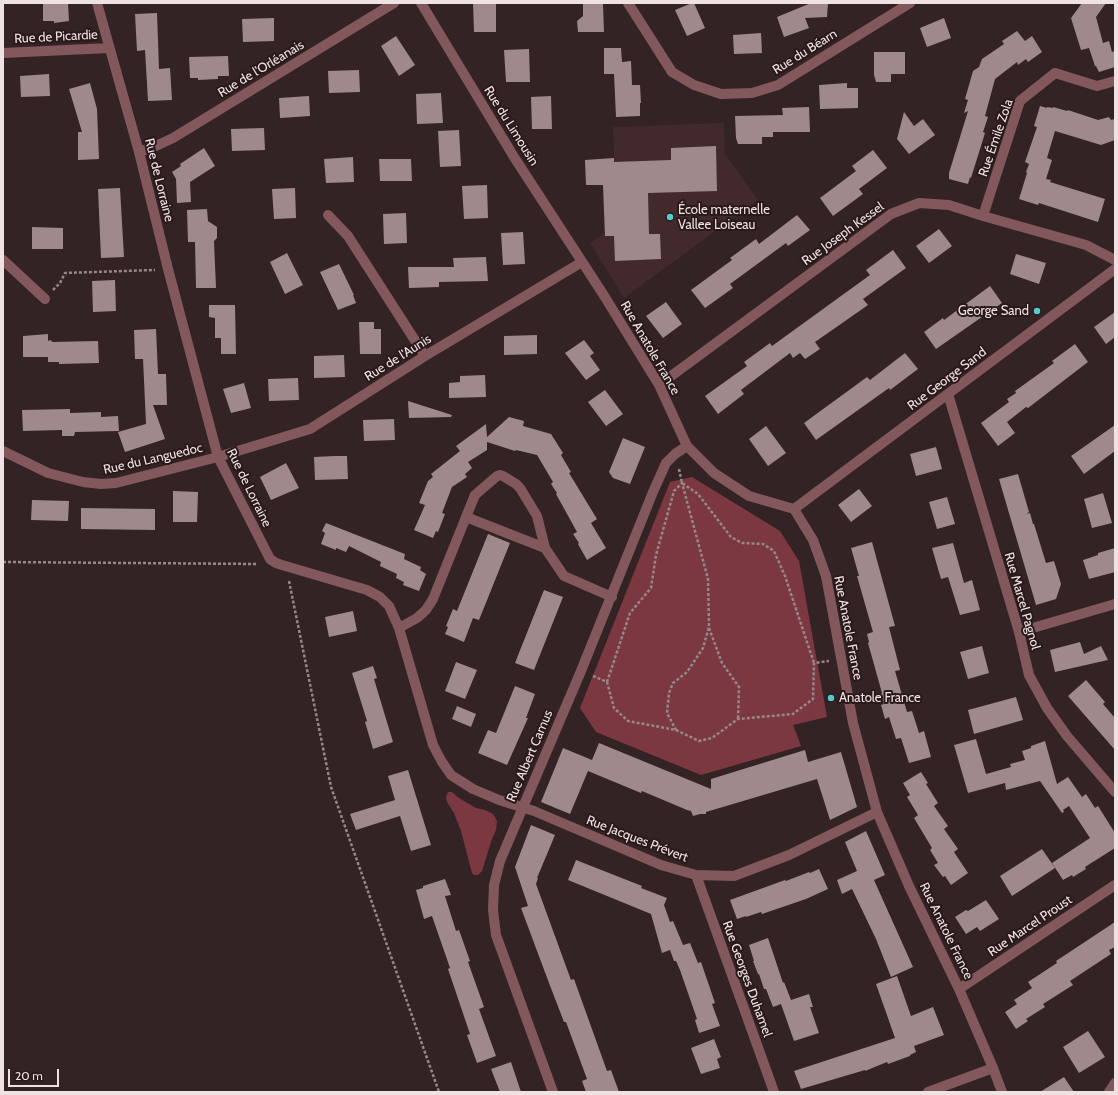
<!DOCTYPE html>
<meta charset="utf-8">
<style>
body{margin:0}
#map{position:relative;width:1118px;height:1095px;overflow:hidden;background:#342324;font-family:Cabin,sans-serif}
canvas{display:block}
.frame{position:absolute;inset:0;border:4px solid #efe2e3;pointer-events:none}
.scale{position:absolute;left:8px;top:1069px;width:51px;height:18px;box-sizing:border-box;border:2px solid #efe2e3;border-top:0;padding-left:5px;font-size:12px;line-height:14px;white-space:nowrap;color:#efe2e3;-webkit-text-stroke:3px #2a191b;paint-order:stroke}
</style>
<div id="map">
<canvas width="1118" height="1095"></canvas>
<div class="frame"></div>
<div class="scale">20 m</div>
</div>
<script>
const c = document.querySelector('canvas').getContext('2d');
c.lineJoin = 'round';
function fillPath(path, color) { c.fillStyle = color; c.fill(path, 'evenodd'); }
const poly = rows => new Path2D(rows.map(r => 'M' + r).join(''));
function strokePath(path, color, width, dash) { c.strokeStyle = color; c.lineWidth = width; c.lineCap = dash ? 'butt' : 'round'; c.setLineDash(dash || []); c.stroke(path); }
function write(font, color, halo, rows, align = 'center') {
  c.font = font + ' Cabin,sans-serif'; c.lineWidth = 4; c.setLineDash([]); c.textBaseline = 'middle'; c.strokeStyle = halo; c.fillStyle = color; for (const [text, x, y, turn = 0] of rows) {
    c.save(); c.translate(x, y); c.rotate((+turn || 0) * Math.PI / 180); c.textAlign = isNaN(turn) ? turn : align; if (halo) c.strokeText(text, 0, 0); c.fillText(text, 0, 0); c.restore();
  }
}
fillPath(poly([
 [724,123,725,154,758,200,624,298,590,243,605,233,603,200,622,199,614,185,586,185,585,160,614,158,613,127]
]), '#42292c');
fillPath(poly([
 [692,477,780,531,799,561,827,717,793,725,801,746,701,775,596,732,580,708,670,482],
 [448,792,452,792,459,798,476,808,485,810,493,814,497,821,496,830,492,839,482,871,478,875,474,875,472,873,461,831,454,813,447,802,446,797]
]), '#7b3841');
fillPath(poly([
 [43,3,68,3,69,21,54,23,54,21,43,21],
 [473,3,496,3,496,32,474,32],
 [692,3,694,3,705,28,687,36,675,10],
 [811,3,828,3,827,17,805,18,809,28,784,37,777,17],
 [1082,3,1106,3,1096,17,1103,43,1109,41,1112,52,1115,51,1115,67,1099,72,1096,66,1095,66,1089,48,1081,50,1071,18],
 [583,4,603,4,604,32,578,32,577,21,583,16],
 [157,13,159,69,170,68,172,100,148,101,145,50,137,51,135,14],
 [274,18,274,41,243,42,242,19],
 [944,18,951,38,927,47,920,28],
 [1017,31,1025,41,1032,36,1042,52,1028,62,1026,59,1018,65,1017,62,995,79,985,116,988,117,983,132,985,133,971,178,970,177,968,184,949,179,949,173,968,111,964,113,968,100,965,99,973,71,979,67,982,59,1004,44,1002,41],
 [761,33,762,53,734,54,733,35],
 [396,36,415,65,399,76,381,46],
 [604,48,621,48,622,62,631,61,632,85,640,85,641,103,640,103,640,116,616,117,614,74,604,74],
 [529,49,530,82,506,82,504,50],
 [874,52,905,52,905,74,891,74,891,82,876,82,874,75],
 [228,56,229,76,218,76,218,79,198,80,198,78,190,78,189,57],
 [359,70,360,92,329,93,328,71],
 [49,74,50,96,21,97,20,76],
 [90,83,97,109,99,159,78,160,78,132,82,132,69,89],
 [847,83,847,88,858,88,858,108,820,109,819,85],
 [441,93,443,123,417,124,416,94],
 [309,96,310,116,280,118,279,98],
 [551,96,552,129,532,129,531,97],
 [1040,106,1047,108,1047,107,1053,108,1053,107,1067,111,1068,110,1098,120,1109,117,1111,120,1115,119,1115,140,1101,145,1055,131,1047,158,1052,160,1046,179,1051,180,1050,182,1105,199,1098,222,1039,203,1038,205,1019,199,1027,173,1026,172,1029,164,1025,162,1037,127,1034,126],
 [809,107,810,132,773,132,773,137,762,137,762,144,738,144,736,138,735,116,783,115,782,108],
 [904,112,914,126,923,119,935,135,909,154,897,139],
 [264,128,265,150,232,151,231,129],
 [459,130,461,166,440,167,438,131],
 [716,146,717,191,648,193,649,234,660,234,661,259,615,261,614,236,605,236,603,185,586,185,585,160,614,158,614,162,671,160,671,148],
 [204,148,215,166,190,182,191,202,177,203,176,179,172,172,181,166,180,164],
 [873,150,887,168,859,189,863,194,833,216,820,198,856,171,852,166],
 [353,157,354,182,326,183,324,159],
 [379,159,411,159,412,181,380,181],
 [487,185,488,218,464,219,462,186],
 [120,188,124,257,101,258,98,189],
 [295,188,296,218,274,219,272,189],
 [207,209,208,221,217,227,217,238,214,241,216,288,196,288,195,242,188,242,187,210],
 [406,213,407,243,384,244,383,214],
 [797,215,810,230,788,246,786,243,730,284,733,288,705,308,691,290,732,260,730,258,756,239,759,244],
 [32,227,63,228,63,249,32,249],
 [939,229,952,246,929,263,916,246],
 [523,232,525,264,503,265,501,233],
 [893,250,906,268,863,299,868,305,815,342,820,349,805,359,800,353,793,358,790,353,741,390,744,394,718,414,705,396,747,366,744,362,770,343,772,346,870,275,866,270],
 [287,253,303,285,285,294,270,262],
 [1016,254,1046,263,1039,284,1010,274],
 [486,257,488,281,439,282,439,287,409,288,408,267,454,267,453,258],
 [339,264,354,295,353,295,356,303,338,310,320,272],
 [115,280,116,311,93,312,92,281],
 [990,286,1002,303,936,349,924,332,943,318,944,320],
 [666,302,682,324,663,338,646,316],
 [209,305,235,305,236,354,221,354,221,338,215,338,215,318,209,317],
 [1115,312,1115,337,1106,344,1094,327],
 [359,322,374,322,374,329,381,329,381,354,360,354],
 [156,329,158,374,166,374,167,405,153,405,165,439,125,452,118,432,146,424,143,359,135,359,134,330],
 [48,334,48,341,51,340,52,342,98,341,99,363,59,364,59,362,48,362,48,357,23,357,23,336],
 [537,335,537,354,504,355,504,336],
 [584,340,594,353,590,356,600,370,586,380,565,353],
 [1075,344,1088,362,1028,408,1026,407,1007,422,1015,433,998,446,981,423,1009,402,1007,399,1016,393,1015,391,1054,363,1052,361],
 [905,353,918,369,890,390,889,388,816,440,804,423,867,377,870,380],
 [344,355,345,377,314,378,314,356],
 [485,375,486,397,449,398,449,383,460,382,460,376],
 [298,378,299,400,269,401,268,379],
 [244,383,251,408,231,413,223,389],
 [605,390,623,414,606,426,588,402],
 [408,401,452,415,451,417,409,418],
 [70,409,70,413,101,412,101,417,118,416,119,431,75,432,74,436,62,436,62,430,23,431,22,410],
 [509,417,524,421,523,426,551,434,563,453,561,455,571,472,569,473,597,519,591,523,606,548,587,560,578,544,579,543,573,534,577,532,556,494,557,493,551,484,553,482,537,455,516,450,515,451,487,442,487,450,468,462,472,468,465,474,467,477,452,487,442,513,445,514,438,532,436,531,433,538,414,530,425,505,419,503,428,481,433,477,431,474,460,451,456,446,486,424,487,437],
 [394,419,395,440,364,441,363,420],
 [1115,425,1115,451,1084,474,1071,456],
 [766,426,786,453,768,466,749,439],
 [623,438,645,447,630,484,613,478,609,472],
 [936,447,942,469,916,476,910,454],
 [335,456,347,456,348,479,315,480,314,457],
 [286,463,299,488,271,500,260,477],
 [1018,474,1029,512,1027,514,1030,513,1033,524,1034,524,1046,563,1054,561,1061,584,1056,599,1036,605,999,479],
 [859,489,872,506,851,522,838,505],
 [173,491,198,492,197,522,173,522],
 [1103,493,1112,523,1092,528,1084,499],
 [947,497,955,524,937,529,929,502],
 [32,500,69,501,68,521,31,520],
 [81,508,155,509,155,530,81,529],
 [326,523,405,554,404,559,421,567,420,570,426,574,419,591,403,585,404,582,396,578,397,574,380,566,381,562,349,546,346,552,336,548,336,550,321,544,325,533,322,531],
 [488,534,510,543,479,620,473,618,464,642,445,634,448,627,446,626,453,609,457,611],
 [872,542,895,626,889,627,900,670,895,671,907,712,912,711,919,733,924,731,931,757,909,763,901,738,896,739,889,717,885,719,881,705,884,704,881,694,882,693,868,643,869,642,867,634,873,632,857,576,859,576,851,548],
 [953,543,964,583,972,580,980,610,960,615,948,577,941,579,932,548],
 [1115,548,1115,572,1089,579,1083,560,1098,555,1098,553],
 [544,590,563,597,534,670,515,663],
 [353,611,357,631,329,637,325,617],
 [1080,642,1084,654,1101,646,1108,660,1055,672,1050,650],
 [982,646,989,673,968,679,960,652],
 [456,662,477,670,465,699,445,691],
 [373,666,377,678,374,679,393,742,373,749,365,722,367,721,352,673],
 [1086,680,1105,702,1103,704,1115,718,1115,750,1068,696],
 [515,686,535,694,526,718,528,718,507,765,478,753,488,730,496,733],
 [1016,697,1023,720,974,734,968,710],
 [457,706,476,714,471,727,452,719],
 [976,739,986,774,1011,767,1010,764,1025,760,1022,751,1031,748,1031,746,1045,741,1057,784,1068,777,1082,797,1086,794,1095,808,1098,806,1115,833,1115,848,1085,867,1086,869,1073,877,1072,875,1063,880,1052,863,1090,838,1069,806,1063,810,1064,812,1062,813,1040,781,1006,790,1005,783,968,793,954,745],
 [599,743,711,789,711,779,805,750,808,762,841,752,857,807,830,820,817,779,706,812,706,814,700,814,693,816,691,811,687,810,642,791,641,793,588,771,570,814,541,802,563,748,592,760],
 [408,770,431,845,411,851,400,816,356,830,350,814,395,800,388,776],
 [921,772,928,783,926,784,938,803,934,806,948,826,944,829,958,849,954,852,968,873,951,885,945,876,943,877,934,865,938,863,930,850,932,848,914,818,918,815,907,797,910,795,903,783],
 [531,825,555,835,537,878,538,878,536,884,571,980,574,979,607,1071,611,1070,619,1092,586,1092,582,1081,587,1079,566,1022,564,1022,549,983,521,908,528,906,515,867],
 [866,831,885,875,874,880,913,967,891,977,876,939,852,889,842,894,837,880,857,871,845,842],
 [1042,849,1055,868,1012,896,1000,876],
 [576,860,642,886,641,888,667,898,664,905,670,922,673,921,683,945,690,943,698,963,701,962,715,1003,712,1004,720,1026,699,1033,695,1020,697,1019,680,970,676,961,674,961,670,950,662,953,651,914,568,880],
 [819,869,828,889,806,899,762,914,761,912,746,917,746,916,737,919,730,900,785,880,786,881,809,872,810,873],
 [445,879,451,895,445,896,456,931,459,930,470,961,468,962,484,1007,479,1009,496,1056,477,1063,467,1035,470,1034,448,969,450,968,432,916,424,919,416,890,423,888,423,886],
 [986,900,999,919,980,931,977,927,966,934,955,917,966,910,968,911],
 [1115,922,1115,947,1109,950,1111,954,1070,981,1073,985,1043,1004,1045,1007,1026,1019,1028,1021,1016,1029,1005,1012,1017,1004,1014,1000,1032,988,1028,982,1057,963,1056,961],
 [768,938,783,983,784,982,791,1000,809,994,813,1007,810,1007,819,1033,794,1041,781,1004,773,1007,766,989,764,989,759,974,758,974,753,961,754,961,749,945],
 [897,976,911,1016,933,1007,944,1035,914,1046,916,1052,910,1055,910,1056,888,1064,887,1062,865,1071,865,1070,801,1089,794,1071,895,1038,876,984],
 [1088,1031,1105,1057,1079,1073,1063,1047],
 [714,1039,721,1057,717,1059,720,1068,701,1074,691,1048],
 [511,1062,521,1092,500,1092,491,1069],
 [1064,1077,1074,1092,1040,1092]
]), '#9f898a');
strokePath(poly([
 [53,290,60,283,65,273,155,270],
 [679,469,682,483,698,494,731,537,742,543,763,544,774,551,785,576,814,663],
 [3,562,258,564],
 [289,581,331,787,439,1092],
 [709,628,722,663,739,687,738,719],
 [593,676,607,682,614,708,628,721,676,730,699,741,712,738,738,719,793,714,813,699,814,663,829,661],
 [607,682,630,613,651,588,656,555,674,491,682,483,708,579,709,627,703,648,687,672,673,683,669,693,667,713,676,730]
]), '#968788', 2.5, [3, 2]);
strokePath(poly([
 [466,517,475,495,497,476,500,475,503,476,516,484,520,488,537,516,545,548]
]), '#82585c', 10);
strokePath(poly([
 [97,3,139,152,168,269,218,457,270,559,276,563,282,565,367,590,380,597,389,606,399,628,433,745,442,762,451,775,473,789,499,800,534,811,661,865,696,875,734,876,789,855,877,812],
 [421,3,514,157,603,294,659,385,687,446,714,473,749,496,794,509,813,540,826,576,853,723,877,812,909,886,959,989,993,1068,1002,1092],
 [628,3,672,72,694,85,721,94,752,93,778,85,910,3],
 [3,53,109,48],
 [139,152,156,146,173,138,394,3],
 [328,215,348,236,425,356],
 [983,216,1020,101,1055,73,1097,86,1115,81],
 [3,260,45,299],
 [659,385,891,214,919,203,949,205,983,216,1086,245,1115,260],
 [948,394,1019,632,1029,675,1047,708,1067,736,1115,792],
 [3,451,48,473,83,482,101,484,116,483,218,457,310,429,425,356,582,262],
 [794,509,1115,269],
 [399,628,417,618,426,610,433,599,466,517,545,548,564,576,612,597],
 [1019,632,1115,604],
 [696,875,774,1092],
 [959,989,1115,885],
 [553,1092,496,935,493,910,494,885,500,861,581,671,653,492,666,463,675,454,687,446],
 [928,1092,993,1068],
 [1109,1092,1115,1083]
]), '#82585c', 10);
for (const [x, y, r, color] of [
 [670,217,4,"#53cdcb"],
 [1037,311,4,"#53cdcb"],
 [831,698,4,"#53cdcb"]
]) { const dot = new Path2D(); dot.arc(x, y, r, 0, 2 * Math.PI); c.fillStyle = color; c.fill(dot); strokePath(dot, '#2a191b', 1.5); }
write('13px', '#efe2e3', '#2a191b', [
 ["Rue de Picardie",56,37,-3],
 ["Rue du Béarn",805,52,-32],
 ["Rue de l'Orléanais",261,69,-31],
 ["Rue du Limousin",511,126,58],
 ["Rue Émile Zola",996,138,-71],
 ["Rue de Lorraine",159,180,76],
 ["Rue Joseph Kessel",843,234,-36],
 ["Rue Anatole France",650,348,60],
 ["Rue de l'Aunis",398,358,-32],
 ["Rue George Sand",947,379,-37],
 ["Rue du Languedoc",153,459,-13],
 ["Rue de Lorraine",249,488,64],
 ["Rue Marcel Pagnol",1022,601,74],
 ["Rue Anatole France",848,628,79],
 ["Rue Albert Camus",530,756,-67],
 ["Rue Jacques Prévert",637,839,21],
 ["Rue Marcel Proust",1030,926,-34],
 ["Rue Anatole France",946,931,64],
 ["Rue Georges Duhamel",747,979,70]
]);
write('13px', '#efe2e3', '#2a191b', [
 ["École maternelle",678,210],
 ["Vallee Loiseau",678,225],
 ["George Sand",1029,311,"right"],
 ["Anatole France",839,698]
], 'left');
</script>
